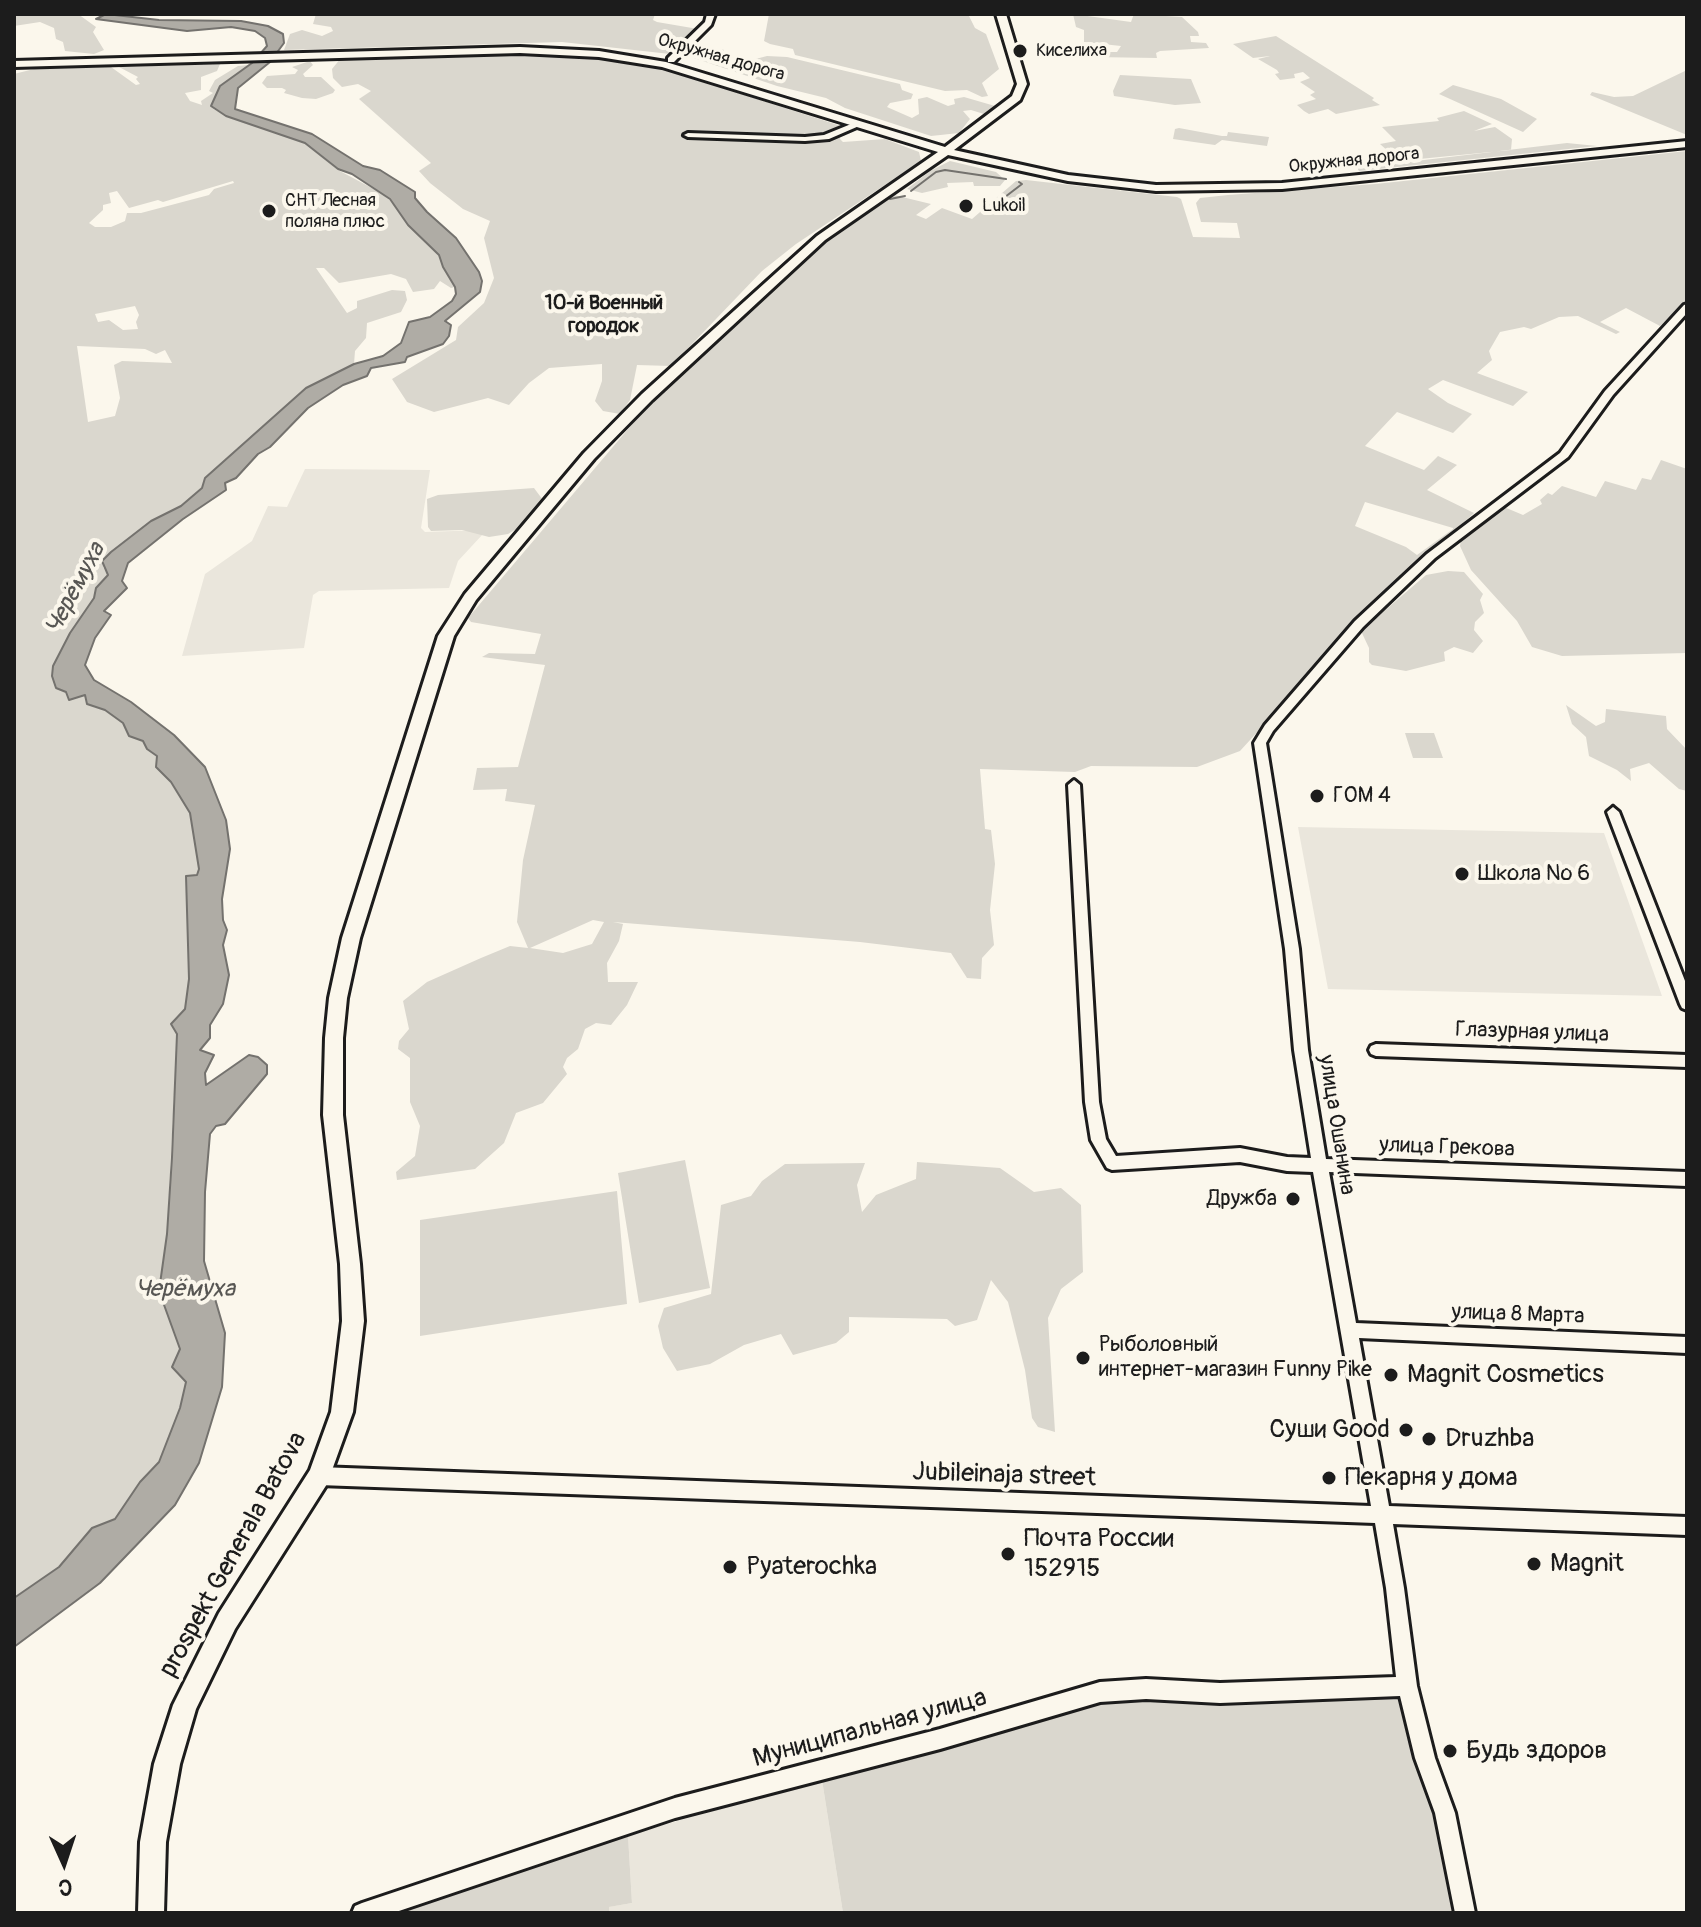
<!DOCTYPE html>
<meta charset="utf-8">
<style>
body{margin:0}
#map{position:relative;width:1701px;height:1927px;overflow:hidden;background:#fbf7ec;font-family:Pangolin,sans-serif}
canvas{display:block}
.frame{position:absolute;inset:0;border:16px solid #1c1c1c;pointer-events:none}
.north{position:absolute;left:24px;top:1823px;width:80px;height:80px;-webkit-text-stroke:6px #fbf7ec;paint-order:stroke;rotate:177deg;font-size:22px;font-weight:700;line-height:32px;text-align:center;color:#1c1c1c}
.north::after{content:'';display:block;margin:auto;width:28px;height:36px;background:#1c1c1c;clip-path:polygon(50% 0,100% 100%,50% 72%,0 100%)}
</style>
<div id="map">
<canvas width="1701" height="1927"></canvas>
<div class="frame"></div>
<div class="north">С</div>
</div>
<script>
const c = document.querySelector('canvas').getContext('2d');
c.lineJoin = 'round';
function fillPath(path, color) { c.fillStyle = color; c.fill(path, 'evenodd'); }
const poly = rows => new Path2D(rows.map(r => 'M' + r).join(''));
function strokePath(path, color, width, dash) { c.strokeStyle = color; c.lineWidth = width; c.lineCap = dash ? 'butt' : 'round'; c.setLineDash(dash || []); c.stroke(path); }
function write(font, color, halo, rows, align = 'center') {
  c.font = font + ' Pangolin,sans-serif'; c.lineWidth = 8; c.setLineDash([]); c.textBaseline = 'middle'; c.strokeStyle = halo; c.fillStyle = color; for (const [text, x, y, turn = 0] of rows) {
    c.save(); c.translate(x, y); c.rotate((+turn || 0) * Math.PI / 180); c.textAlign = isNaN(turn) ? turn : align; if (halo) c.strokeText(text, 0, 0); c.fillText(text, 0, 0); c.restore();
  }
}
fillPath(poly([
 [305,469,430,470,421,528,425,532,483,530,483,534,458,561,449,588,319,591,313,595,304,648,182,656,205,574,252,541,268,506,287,507],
 [1298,827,1604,833,1662,996,1328,989],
 [822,1780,843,1913,609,1913,608,1907,632,1903,628,1835]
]), '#eae6dc');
fillPath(poly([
 [14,14,78,14,96,27,93,32,104,50,94,54,65,51,63,42,56,39,54,28,40,22,14,26],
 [316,14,655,14,653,20,657,22,698,29,670,54,562,42,284,50,290,34,302,30,322,36,333,31,331,27,313,24],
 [769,14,968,14,975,28,986,34,999,69,982,83,988,96,982,97,967,90,945,91,795,55,793,49,770,44,764,41],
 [1073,14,1131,22,1134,14,1182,17,1198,32,1199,36,1190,36,1191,42,1206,43,1209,48,1160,51,1156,53,1157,58,1094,57,1093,52,1117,52,1121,46,1084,42,1084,30,1076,27],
 [1276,36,1374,98,1372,100,1380,105,1336,114,1328,109,1309,114,1304,111,1297,105,1316,99,1310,95,1315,92,1300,82,1310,78,1303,72,1294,74,1295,78,1280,80,1275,74,1279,73,1277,70,1258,59,1270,56,1253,58,1233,44],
 [721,49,724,50,717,62,739,70,748,61,767,56,787,57,900,84,902,90,913,94,911,99,890,103,887,107,912,118,919,114,918,99,927,97,948,106,955,104,954,99,964,97,995,106,984,114,971,110,963,111,970,119,959,133,931,136,845,108,826,98,777,86,691,57,703,50],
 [530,54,580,55,652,65,841,126,840,139,843,142,885,139,919,152,921,161,796,244,762,271,671,366,637,365,630,400,620,414,603,411,595,401,602,381,602,364,549,368,529,383,509,405,488,398,434,412,407,402,392,379,456,340,458,327,484,303,494,278,484,238,490,221,463,209,430,183,419,171,431,163,359,99,371,91,358,84,342,87,333,78,332,69,341,58],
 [310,61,313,65,303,74,305,77,321,77,335,90,333,93,316,99,302,98,284,93,286,90,282,88,267,88,262,83,267,76,295,74,298,70,292,67],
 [220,64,217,71,201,77,201,90,185,93,190,101,202,105,201,101,213,93,209,91,215,80,238,66,248,65,215,99,214,109,226,116,305,143,338,170,385,195,439,255,443,268,455,287,451,288,440,281,434,289,413,292,406,279,391,274,339,283,324,268,316,268,347,313,357,308,357,301,392,290,405,291,407,300,401,312,367,323,366,338,355,351,354,364,306,388,205,478,202,487,181,506,151,521,103,567,108,575,96,588,94,598,70,633,53,666,66,692,85,695,94,707,104,710,123,723,129,736,143,741,147,749,157,756,162,770,190,812,199,869,197,875,186,877,189,979,185,1009,177,1034,167,1234,159,1290,180,1349,186,1382,180,1408,159,1462,140,1482,115,1519,92,1528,59,1567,14,1598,14,74,34,69,111,67,136,85,140,84,136,79,138,77,119,67],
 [233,181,234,183,214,189,209,195,141,213,127,213,125,221,111,227,95,227,89,223,103,210,103,205,111,203,109,193,117,191,129,208,158,200,163,202],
 [135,306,139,315,136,322,138,329,123,330,109,320,98,322,95,314],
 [77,346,145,349,156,354,165,350,172,363,122,361,114,365,120,398,115,416,88,422],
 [1687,70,1687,135,1590,95,1592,92,1614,97,1633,96],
 [1120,75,1191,79,1201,103,1175,105,1114,96,1113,91],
 [1453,85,1501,99,1537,119,1523,132,1439,94],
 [1464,111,1492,124,1474,131,1495,127,1512,139,1511,150,1399,161,1380,144,1396,141,1382,127,1439,121,1437,118],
 [1179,128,1222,136,1227,136,1228,132,1269,137,1267,146,1222,140,1215,145,1173,139,1175,129],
 [1567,143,1597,146,1359,171,1357,168],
 [1687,151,1687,301,1660,326,1626,308,1600,322,1620,332,1616,334,1578,316,1559,317,1531,329,1524,327,1500,332,1489,351,1492,360,1477,373,1528,392,1513,406,1443,380,1428,389,1448,403,1472,414,1453,433,1397,412,1365,446,1424,470,1438,456,1457,465,1427,490,1474,513,1340,636,1303,682,1240,751,1197,767,1091,766,1075,772,980,769,985,829,991,830,995,864,990,910,994,945,982,958,981,979,967,978,951,953,860,942,613,922,623,924,619,941,607,963,608,982,638,982,627,1005,611,1025,596,1023,585,1029,578,1049,567,1058,563,1067,567,1074,543,1103,516,1113,504,1143,475,1169,397,1180,396,1172,415,1156,420,1126,410,1102,410,1058,398,1049,399,1041,409,1029,403,1001,427,982,481,958,510,946,528,948,517,922,523,860,535,805,505,801,507,789,473,790,477,768,518,767,545,665,482,657,489,653,535,654,541,634,471,622,468,618,645,409,828,240,894,195,931,204,916,215,926,219,942,208,972,219,1016,181,1026,180,1177,197,1181,199,1193,237,1240,238,1237,223,1201,222,1196,203,1200,198,1228,195,1375,184],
 [1365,502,1453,528,1453,529,1417,555,1406,547,1355,526],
 [593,920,604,922,592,944,563,953,530,948],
 [950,161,996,172,1005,180,1000,186,974,186,973,182,947,183,948,187,922,193,907,189,930,171],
 [1661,460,1687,469,1687,653,1562,656,1532,647,1517,621,1471,570,1460,546,1461,540,1504,507,1523,515,1542,504,1540,500,1548,493,1552,495,1562,486,1596,497,1605,481,1636,490,1642,478,1651,480],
 [534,488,543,500,523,525,508,534,489,537,462,530,431,531,428,527,427,499,438,495],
 [1448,571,1464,572,1483,594,1480,600,1484,613,1475,622,1474,630,1483,641,1473,653,1454,647,1444,652,1445,661,1406,671,1372,665,1369,662,1369,648,1361,631,1426,575],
 [1566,705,1596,726,1605,722,1606,709,1666,716,1667,729,1687,750,1687,791,1679,789,1649,763,1630,769,1631,781,1617,770,1589,756,1586,737,1572,724],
 [1405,733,1434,733,1443,758,1413,758],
 [685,1160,710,1288,639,1303,618,1173],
 [917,1162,1000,1168,1034,1192,1061,1188,1081,1205,1083,1272,1061,1289,1048,1318,1055,1432,1038,1427,1032,1418,1025,1370,1008,1302,991,1280,977,1320,955,1326,947,1319,849,1317,849,1332,836,1343,793,1355,781,1334,744,1345,710,1364,677,1371,663,1348,658,1326,664,1308,711,1294,721,1205,751,1196,762,1181,785,1164,865,1163,857,1185,862,1212,876,1195,916,1179],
 [617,1191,627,1304,420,1336,420,1220],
 [1403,1692,1438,1813,1456,1913,843,1913,822,1780,1103,1698],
 [628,1835,632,1903,609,1907,609,1913,391,1913]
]), '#dad7ce');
const water = poly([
 [106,14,159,20,241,21,268,26,283,34,284,43,270,62,238,88,235,109,312,134,363,166,380,170,415,192,415,198,427,212,456,238,479,272,482,281,480,292,445,321,451,325,449,336,443,344,407,357,405,362,371,368,367,376,343,385,308,408,270,447,258,454,236,478,225,483,226,490,183,519,128,563,122,581,127,588,104,611,111,615,95,638,85,665,94,680,131,702,174,735,205,767,226,820,230,849,222,899,223,920,227,930,223,945,229,975,223,1004,210,1025,210,1038,200,1050,214,1055,205,1073,206,1085,249,1055,258,1057,267,1065,267,1074,225,1124,216,1126,210,1134,205,1192,204,1261,225,1333,222,1387,199,1463,175,1505,100,1583,14,1647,14,1598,59,1567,92,1528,115,1519,140,1482,159,1462,180,1408,186,1382,172,1367,180,1349,159,1291,167,1234,172,1157,177,1034,171,1024,185,1009,189,979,186,876,197,875,199,869,190,813,171,782,156,767,157,756,147,749,143,741,129,736,123,723,105,710,87,704,85,695,69,700,66,692,56,688,52,676,53,666,70,633,94,598,96,588,108,575,102,561,111,552,151,521,181,506,202,488,205,478,306,388,354,364,383,356,401,343,409,322,430,317,452,301,456,294,455,287,443,267,439,255,408,225,390,199,352,174,338,169,305,143,226,116,211,106,220,86,252,63,267,46,265,38,255,31,231,27,187,31,96,19,106,14]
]);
fillPath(water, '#afaca5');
strokePath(water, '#74726e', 2);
strokePath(poly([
 [911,191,936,172,945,170,1006,179],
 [890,199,905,196],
 [988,210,1022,184,1019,182]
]), '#74726e', 2);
const minor = poly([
 [707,14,715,14,711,25,674,62,668,62,668,58,705,22,707,14],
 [856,122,859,122,859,126,829,139,805,141,688,137,684,135,688,133,805,137,824,135,856,122],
 [1687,304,1687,313,1613,395,1568,457,1435,558,1363,627,1273,731,1266,743,1299,949,1308,1050,1326,1159,1687,1172,1687,1186,1329,1172,1356,1323,1687,1337,1687,1353,1359,1338,1389,1506,1687,1517,1687,1535,1393,1524,1404,1588,1417,1686,1435,1758,1455,1813,1475,1913,1455,1913,1435,1813,1415,1758,1400,1696,1220,1703,1146,1699,1100,1702,940,1749,675,1818,393,1913,352,1913,355,1906,362,1903,675,1798,940,1729,1100,1682,1146,1679,1220,1683,1396,1677,1386,1588,1375,1523,319,1485,313,1482,310,1476,313,1470,319,1467,1371,1506,1313,1172,1287,1171,1240,1162,1112,1170,1107,1168,1091,1140,1085,1102,1068,785,1074,780,1080,785,1099,1102,1106,1139,1116,1156,1240,1148,1287,1157,1311,1158,1294,1050,1285,949,1254,743,1265,725,1355,621,1427,554,1560,453,1605,391,1684,305,1687,304],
 [1613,807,1619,812,1687,986,1687,1010,1682,1008,1680,1004,1607,812,1613,807],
 [1376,1044,1687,1055,1687,1067,1376,1056,1371,1054,1369,1050,1371,1046,1376,1044]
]);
const major = poly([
 [996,14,1006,14,1027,84,1020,100,954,150,1068,175,1156,185,1282,183,1687,141,1687,147,1282,189,1156,191,1068,181,948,155,825,240,652,400,594,459,476,600,454,636,360,938,347,998,343,1038,343,1115,360,1264,364,1321,353,1412,327,1484,235,1629,196,1709,180,1764,166,1842,164,1913,138,1913,140,1842,154,1764,173,1705,219,1613,310,1470,331,1412,342,1321,340,1264,323,1115,325,1038,329,998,342,938,438,636,465,594,584,453,642,394,817,236,938,152,662,67,599,57,520,53,14,67,14,61,520,47,599,51,666,62,945,147,1012,96,1017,84,996,14]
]);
strokePath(minor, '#1c1c1c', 6);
strokePath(major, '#1c1c1c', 6);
fillPath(minor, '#fbf7ec');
fillPath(major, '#fbf7ec');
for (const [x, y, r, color] of [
 [1020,51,8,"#1c1c1c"],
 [966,206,8,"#1c1c1c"],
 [269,211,8,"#1c1c1c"],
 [1317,796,8,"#1c1c1c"],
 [1462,874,8,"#1c1c1c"],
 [1293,1199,8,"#1c1c1c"],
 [1083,1358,8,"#1c1c1c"],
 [1391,1375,8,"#1c1c1c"],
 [1406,1430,8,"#1c1c1c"],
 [1429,1439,8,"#1c1c1c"],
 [1329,1478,8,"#1c1c1c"],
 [1008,1554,8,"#1c1c1c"],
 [1534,1564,8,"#1c1c1c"],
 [730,1567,8,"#1c1c1c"],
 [1450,1751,8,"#1c1c1c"]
]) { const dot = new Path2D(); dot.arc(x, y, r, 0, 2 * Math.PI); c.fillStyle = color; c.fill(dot); strokePath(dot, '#fbf7ec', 3); }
write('18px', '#1c1c1c', '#fbf7ec', [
 ["Киселиха",1036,51],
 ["СНТ Лесная",285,201],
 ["поляна плюс",285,222],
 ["Lukoil",982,206]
], 'left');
write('18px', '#1c1c1c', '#fbf7ec', [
 ["Окружная дорога",721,58,16],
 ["Окружная дорога",1354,161,-6]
]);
write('bold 20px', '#1c1c1c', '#fbf7ec', [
 ["10-й Военный",604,304],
 ["городок",604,327]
]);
write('22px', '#1c1c1c', '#fbf7ec', [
 ["ГОМ 4",1333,796],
 ["Школа № 6",1478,874],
 ["Дружба",1277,1199,"right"],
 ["Рыболовный",1099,1345],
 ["интернет-магазин Funny Pike",1099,1370]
], 'left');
write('22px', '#1c1c1c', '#fbf7ec', [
 ["Глазурная улица",1532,1033,2],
 ["улица Ошанина",1336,1125,81],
 ["улица Грекова",1447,1148,2],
 ["улица 8 Марта",1518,1315,2]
]);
write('italic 24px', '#575653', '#fbf7ec', [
 ["Черёмуха",76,589,-62],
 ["Черёмуха",185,1290]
]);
write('26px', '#1c1c1c', '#fbf7ec', [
 ["Magnit Cosmetics",1407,1375],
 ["Суши Good",1390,1430,"right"],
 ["Druzhba",1445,1439],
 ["Пекарня у дома",1345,1478],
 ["Почта России",1024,1539],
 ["152915",1024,1569],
 ["Magnit",1550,1564],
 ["Pyaterochka",746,1567],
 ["Будь здоров",1466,1751]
], 'left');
write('26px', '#1c1c1c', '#fbf7ec', [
 ["Jubileinaja street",1004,1476,2],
 ["prospekt Generala Batova",234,1555,-61],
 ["Муниципальная улица",870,1729,-15]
]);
</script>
